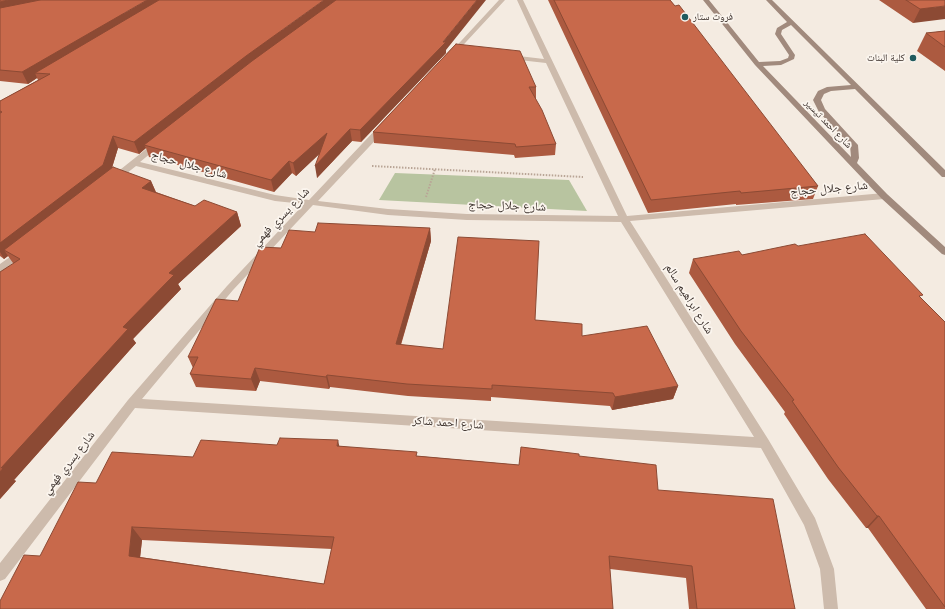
<!DOCTYPE html>
<meta charset="utf-8">
<style>
body{margin:0}
canvas{display:block;background:#f4ebe1}
</style>
<canvas width="945" height="609"></canvas>
<script>
const c = document.querySelector('canvas').getContext('2d');
c.lineJoin = 'round';
function fillPath(path, color) { c.fillStyle = color; c.fill(path, 'evenodd'); }
const poly = rows => new Path2D(rows.map(r => 'M' + r).join(''));
function strokePath(path, color, width, dash) { c.strokeStyle = color; c.lineWidth = width; c.lineCap = dash ? 'butt' : 'round'; c.setLineDash(dash || []); c.stroke(path); }
function write(font, color, halo, rows, align = 'center') {
  c.font = font + ' Helvetica,"Noto Naskh Arabic",sans-serif'; c.lineWidth = 3.5; c.setLineDash([]); c.textBaseline = 'middle'; c.strokeStyle = halo; c.fillStyle = color; for (const [text, x, y, turn = 0] of rows) {
    c.save(); c.translate(x, y); c.rotate((+turn || 0) * Math.PI / 180); c.textAlign = isNaN(turn) ? turn : align; if (halo) c.strokeText(text, 0, 0); c.fillText(text, 0, 0); c.restore();
  }
}
fillPath(poly([
 [395,173,569,180,587,211,379,200]
]), '#b8c4a0');
strokePath(poly([
 [372,166,583,177],
 [426,197,435,169]
]), '#b9a596', 2, [1.5, 1.5]);
fillPath(poly([
 [499,0,505,0,453,56,449,56,449,54,499,0],
 [517,0,523,0,627,216,884,193,888,196,884,199,630,221,768,439,815,518,834,569,838,609,824,609,820,569,804,525,761,448,135,408,5,579,0,581,0,563,128,400,227,286,304,204,275,201,136,166,117,181,111,181,110,179,111,177,155,142,158,142,162,144,140,162,275,195,309,200,379,126,385,126,385,130,318,201,388,209,467,214,618,216,546,63,510,59,507,57,510,55,544,59,517,0],
 [313,205,388,215,467,220,621,222,754,437,142,399,233,290,313,205],
 [21,249,26,252,24,254,3,271,0,272,0,264,21,249]
]), '#cdbbac');
fillPath(poly([
 [703,0,709,0,759,62,780,61,788,58,789,55,775,34,777,28,787,22,766,0,772,0,945,170,945,177,942,177,855,89,831,91,824,94,821,100,825,109,858,145,859,158,857,163,887,194,945,247,945,255,942,254,881,198,755,65,703,0],
 [791,25,851,85,827,87,818,91,813,100,819,112,850,145,851,157,763,66,781,65,794,59,795,55,781,34,782,30,791,25]
]), '#a18a7d');
fillPath(poly([
 [0,0,446,50,446,53,361,142,352,141,317,178,319,154,296,176,292,173,274,192,149,157,146,148,139,154,118,148,112,168,151,181,156,192,195,206,237,212,241,226,178,284,181,289,133,339,136,343,14,480,16,481,0,499,13,263,8,256,4,259,0,256,0,101,38,80,37,78,28,84,0,81],
 [548,0,670,0,818,186,813,199,736,205,736,204,648,213],
 [879,0,945,0,913,23],
 [945,31,945,71,917,51,926,33],
 [456,44,536,87,536,98,535,98,556,144,555,155,515,158,514,155,374,143,373,132],
 [430,228,431,241,401,345,443,349,535,320,582,336,678,386,673,399,612,410,610,406,491,397,491,401,408,396,330,387,329,389,260,381,256,391,196,387,190,374,193,368,188,357,238,301,281,248,315,232],
 [798,246,921,298,945,322,945,609,926,609,868,528,866,528,828,479,784,414,785,412,735,344,689,273,693,259,742,255],
 [277,445,339,446,418,456,519,465,579,456,658,490,795,609,689,609,686,578,610,569,0,609,96,483,193,457],
 [142,540,332,549,324,584,140,557]
]), '#ac5a40');
fillPath(poly([
 [8,0,71,0,0,13,0,2],
 [147,0,169,0,35,73,37,78,28,84,22,72],
 [324,0,340,0,144,145,146,148,139,154,134,142,246,56],
 [477,0,486,0,446,50,446,53,361,142,360,130,443,42],
 [945,6,945,19,913,23,920,9],
 [350,129,352,141,317,178,315,166],
 [327,133,329,145,296,176,293,163],
 [113,136,118,148,109,177,4,250,8,256,4,259,0,252,0,243],
 [289,161,292,173,274,192,271,180],
 [151,181,157,195,142,188],
 [237,212,241,226,178,284,181,289,133,339,136,343,14,480,16,481,0,499,0,472,1,468,123,327,169,273],
 [430,228,431,241,397,357,396,344],
 [255,368,260,381,256,391,251,379],
 [327,375,330,387,329,389,326,377],
 [678,386,673,399,612,410,615,397],
 [338,440,341,454,337,446],
 [877,516,879,516,868,528,866,528],
 [132,527,142,540,139,568,129,556]
]), '#8c4a34');
const building = poly([
 [0,0,8,0,0,2,0,0],
 [40,0,147,0,22,72,0,70,0,8,40,0],
 [159,0,324,0,246,56,134,142,113,136,103,165,0,243,0,113,2,112,0,111,0,101,50,74,35,73,159,0],
 [336,0,477,0,443,42,446,42,360,130,350,129,315,166,327,133,293,163,289,161,271,180,144,145,252,61,336,0],
 [554,0,670,0,675,6,679,5,818,186,741,193,740,191,651,200,554,0],
 [906,0,945,0,945,6,920,9,906,0],
 [945,31,945,47,926,33,945,31],
 [456,44,520,51,536,87,529,87,542,110,556,144,516,147,515,144,373,132,456,44],
 [113,167,151,181,142,188,195,206,204,200,237,212,169,273,174,275,123,327,128,329,1,468,3,468,0,472,0,272,20,259,4,250,113,167],
 [318,223,430,228,396,344,443,349,458,237,539,241,535,320,582,324,582,336,647,326,678,386,615,397,613,393,492,385,492,389,407,384,327,375,326,377,255,368,251,379,190,374,198,357,188,357,216,299,238,301,260,247,281,248,289,230,315,232,318,223],
 [865,234,923,295,919,296,945,322,945,607,879,516,877,516,838,467,792,401,794,400,741,331,693,259,739,251,742,255,795,244,798,246,865,234],
 [280,438,338,440,337,446,417,452,416,456,519,465,521,447,579,454,579,456,656,465,658,490,773,499,795,609,697,609,692,566,609,556,613,609,0,609,0,601,24,555,40,556,78,482,96,483,112,452,193,457,201,440,277,445,280,438],
 [132,527,334,537,324,584,129,556,132,527]
]);
fillPath(building, '#c8694b');
strokePath(building, '#8c4a34', 1);
for (const [x, y, r, color] of [
 [685,17,4,"#1f5a5e"],
 [913,58,4,"#1f5a5e"]
]) { const dot = new Path2D(); dot.arc(x, y, r, 0, 2 * Math.PI); c.fillStyle = color; c.fill(dot); strokePath(dot, '#fbf5ee', 1.5); }
write('10px', '#3b302b', '#fbf5ee', [
 ["فروت ستار",693,17],
 ["كلية البنات",905,58,"right"]
], 'left');
write('10px', '#3b302b', '#fbf5ee', [
 ["شارع احمد تيسير",828,124,46]
]);
write('12px', '#3b302b', '#fbf5ee', [
 ["شارع جلال حجاج",189,165,15],
 ["شارع جلال حجاج",829,189,-5],
 ["شارع جلال حجاج",507,206,2],
 ["شارع يسري فهمي",281,217,-46],
 ["شارع ابراهيم سالم",689,299,58],
 ["شارع احمد شاكر",448,423,4],
 ["شارع يسري فهمي",69,463,-52]
]);
</script>
